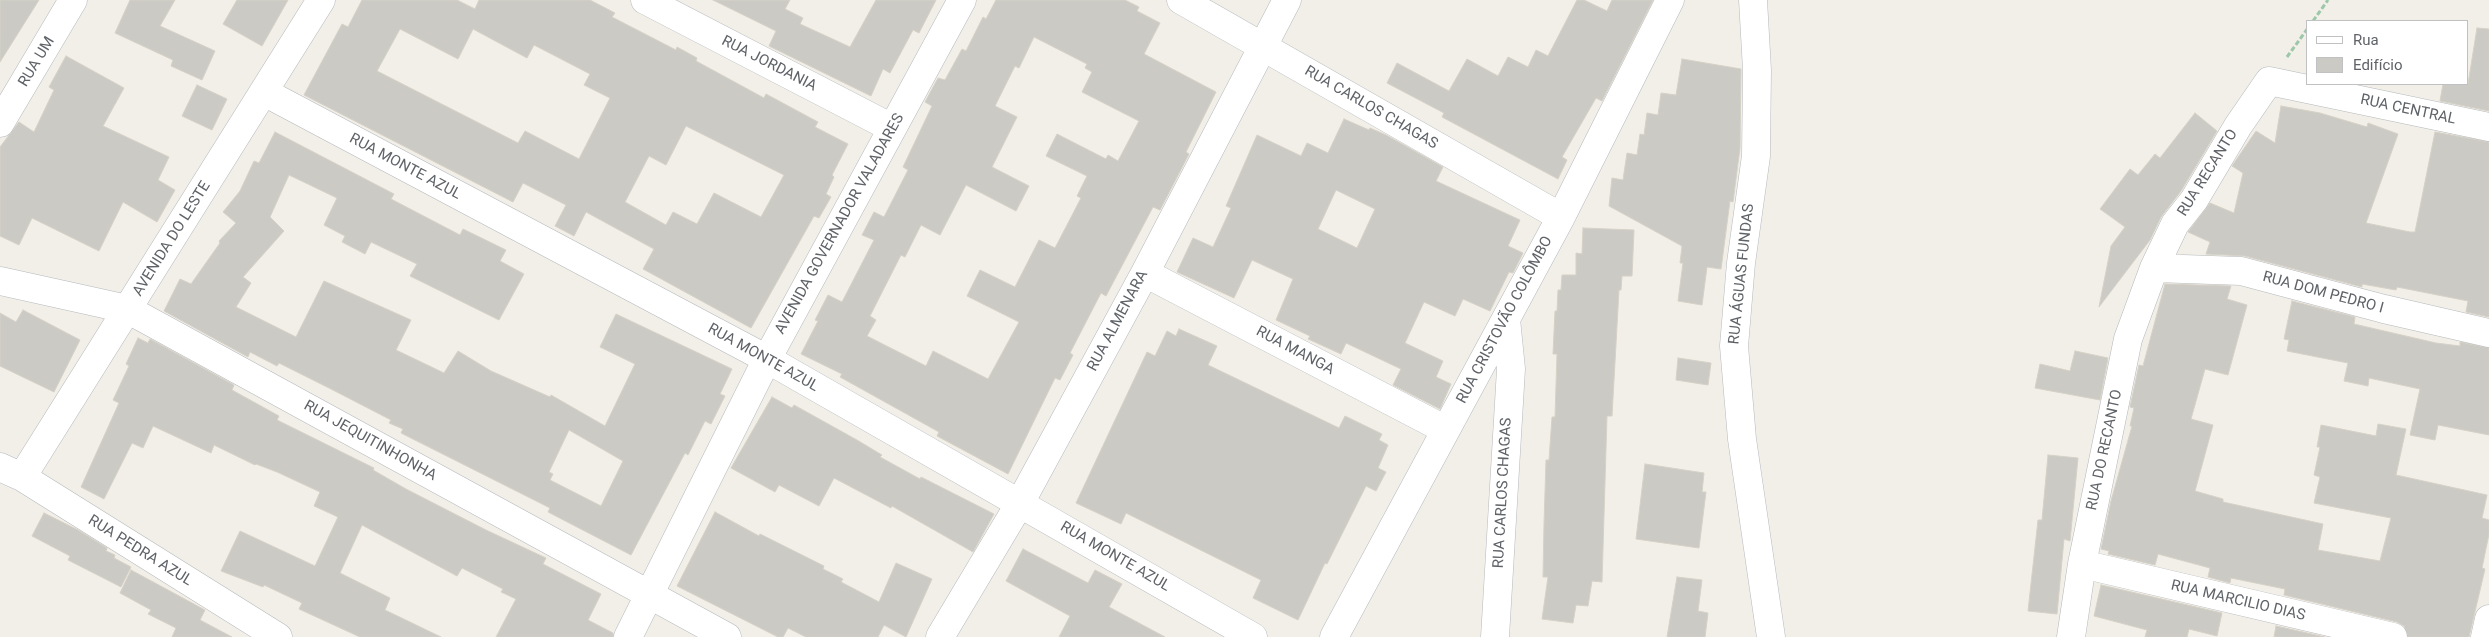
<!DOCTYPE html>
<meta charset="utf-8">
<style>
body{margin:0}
#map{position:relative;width:2489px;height:637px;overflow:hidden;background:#f1efe8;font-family:Roboto,sans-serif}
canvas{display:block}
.legend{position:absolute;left:2306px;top:20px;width:162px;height:65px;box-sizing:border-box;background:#fff;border:1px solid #bfc1c3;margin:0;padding:6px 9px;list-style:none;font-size:15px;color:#5f6368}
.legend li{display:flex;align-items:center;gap:10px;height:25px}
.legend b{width:25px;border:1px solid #bfc1c3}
</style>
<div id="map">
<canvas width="2489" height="637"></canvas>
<ul class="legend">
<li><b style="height:6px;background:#fff"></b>Rua</li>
<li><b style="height:14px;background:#cccac5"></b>Edifício</li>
</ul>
</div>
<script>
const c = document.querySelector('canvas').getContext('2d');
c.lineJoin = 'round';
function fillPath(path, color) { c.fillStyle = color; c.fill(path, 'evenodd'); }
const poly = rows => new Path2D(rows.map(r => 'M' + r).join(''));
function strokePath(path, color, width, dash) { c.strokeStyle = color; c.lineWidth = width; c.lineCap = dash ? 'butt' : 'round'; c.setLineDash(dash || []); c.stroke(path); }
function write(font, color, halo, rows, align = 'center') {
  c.font = font + ' Roboto,sans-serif'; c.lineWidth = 5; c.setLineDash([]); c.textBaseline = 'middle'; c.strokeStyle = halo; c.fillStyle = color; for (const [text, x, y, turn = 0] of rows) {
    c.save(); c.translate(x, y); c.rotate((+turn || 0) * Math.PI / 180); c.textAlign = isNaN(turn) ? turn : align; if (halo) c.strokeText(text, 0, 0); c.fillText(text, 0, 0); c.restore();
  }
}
const building = poly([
 [0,0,39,0,0,62,0,0],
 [130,0,175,0,160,26,215,51,202,80,171,66,173,60,115,33,130,0],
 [237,0,288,0,262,46,223,24,237,0],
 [362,0,457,0,475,9,479,0,590,0,615,13,612,17,676,50,677,47,697,58,696,61,764,98,766,94,818,122,815,127,848,144,832,175,834,177,826,194,831,197,819,218,814,216,751,328,643,269,654,249,586,212,574,236,555,226,566,205,523,183,513,202,304,95,342,24,348,27,362,0],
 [400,29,458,59,473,29,527,58,534,45,590,74,584,85,610,98,579,159,525,131,518,143,377,71,400,29],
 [686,126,784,175,761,217,714,193,697,224,673,212,666,225,625,202,649,156,666,165,686,126],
 [713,0,790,0,785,9,803,18,800,24,850,47,876,0,936,0,919,33,913,30,890,73,883,69,871,96,769,46,776,31,713,0],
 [996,0,1125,0,1139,7,1137,11,1160,23,1144,54,1216,92,1186,152,1189,154,1160,210,1153,207,1106,296,1101,293,1070,353,1073,355,1060,380,1055,378,1008,474,937,436,939,432,840,377,842,374,801,354,818,321,815,320,828,295,842,302,874,240,862,235,874,212,884,217,908,170,903,167,932,106,925,102,938,78,945,80,962,49,966,51,983,17,986,19,996,0],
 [1034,37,1087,64,1085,68,1092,72,1082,92,1139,121,1118,161,1108,155,1106,159,1057,134,1046,156,1087,176,1077,196,1081,198,1055,248,1039,240,1015,287,980,270,967,296,1019,322,988,379,933,351,926,366,867,336,876,320,870,316,901,255,905,257,921,225,940,235,966,185,1016,211,1029,186,992,167,1017,117,995,106,1015,66,1019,68,1034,37],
 [1577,0,1584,0,1607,11,1612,0,1653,0,1602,101,1596,98,1562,157,1567,160,1558,179,1442,117,1444,113,1387,83,1397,63,1449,91,1467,59,1498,76,1508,57,1528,67,1536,50,1548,56,1577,0],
 [2477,28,2489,29,2489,111,2440,101,2443,84,2468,84,2477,28],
 [66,56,124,88,103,126,169,157,158,180,175,190,157,222,123,202,99,251,32,218,19,245,0,236,0,147,19,122,34,132,54,90,49,87,66,56],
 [1682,59,1741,69,1740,148,1733,202,1730,201,1721,269,1707,267,1702,305,1678,301,1683,263,1680,263,1682,246,1609,206,1612,178,1623,180,1627,153,1637,155,1640,134,1644,135,1647,113,1658,115,1661,93,1676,95,1682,59],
 [197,85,227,99,212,130,182,116,197,85],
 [2281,106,2320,113,2367,127,2368,123,2398,134,2366,223,2410,232,2415,232,2435,132,2489,142,2489,317,2466,312,2468,301,2397,287,2396,290,2362,284,2362,287,2245,256,2206,254,2210,242,2188,232,2210,203,2234,213,2243,173,2232,166,2256,131,2275,143,2281,106],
 [2195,113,2217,131,2181,191,2161,217,2150,240,2099,307,2111,246,2125,227,2100,209,2130,169,2138,175,2155,154,2160,158,2195,113],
 [1344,119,1369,130,1370,128,1386,135,1443,167,1436,181,1520,220,1508,246,1523,253,1513,273,1509,272,1490,311,1463,299,1455,316,1424,302,1405,343,1443,361,1436,377,1451,384,1440,409,1393,385,1401,369,1346,343,1341,354,1308,339,1310,336,1276,320,1293,279,1252,260,1234,298,1177,272,1193,238,1213,247,1231,208,1226,206,1257,135,1301,156,1307,143,1328,153,1344,119],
 [1336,190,1375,209,1357,248,1318,229,1336,190],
 [275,132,394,194,391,199,460,235,463,229,506,250,500,261,524,274,499,320,410,276,417,264,371,242,365,254,342,242,345,236,324,225,337,198,289,175,270,217,284,231,243,277,251,283,236,307,296,337,324,281,411,320,396,350,444,373,458,351,491,371,550,397,551,395,605,426,635,364,600,347,616,314,732,369,720,394,725,396,711,424,705,421,688,455,685,453,631,555,548,512,550,508,401,433,403,429,389,423,391,420,329,388,279,363,277,366,250,352,248,357,164,311,180,279,191,284,220,243,219,241,236,223,223,212,240,191,254,161,259,163,275,132],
 [569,430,623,461,601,506,550,480,553,474,549,472,569,430],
 [1583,228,1634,230,1632,276,1622,276,1621,290,1619,290,1612,416,1607,416,1602,582,1592,581,1588,606,1576,605,1573,623,1542,619,1548,577,1543,577,1544,524,1546,460,1549,460,1552,417,1555,417,1557,354,1553,354,1555,311,1557,311,1558,290,1561,290,1562,275,1576,275,1576,253,1582,254,1583,228],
 [2165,284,2231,286,2227,299,2247,305,2228,375,2205,369,2191,419,2213,425,2195,491,2223,499,2223,502,2323,524,2318,550,2380,561,2391,518,2314,503,2320,477,2314,475,2320,447,2317,447,2321,425,2376,436,2378,424,2406,429,2396,475,2487,495,2482,518,2489,520,2489,534,2482,568,2485,569,2469,637,2408,637,2404,626,2397,622,2284,595,2285,589,2231,578,2230,583,2208,577,2210,568,2158,554,2155,565,2108,554,2109,551,2101,549,2111,501,2132,426,2130,426,2134,408,2130,407,2139,365,2143,366,2165,284],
 [2292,301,2355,317,2354,324,2436,343,2460,346,2460,342,2489,348,2489,435,2438,425,2435,440,2410,435,2420,389,2369,378,2368,386,2344,381,2348,363,2287,351,2289,340,2284,339,2292,301],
 [23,310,80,340,54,392,0,366,0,313,16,322,23,310],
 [1179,329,1217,346,1208,365,1339,428,1345,416,1382,434,1379,440,1388,445,1378,468,1386,472,1376,491,1366,486,1327,564,1325,563,1298,620,1253,598,1261,580,1126,513,1121,524,1076,503,1147,352,1155,356,1167,331,1176,336,1179,329],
 [138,338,148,343,150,339,234,385,232,390,279,416,277,420,374,468,373,470,406,489,486,530,546,558,543,564,601,594,588,620,613,633,613,637,496,637,516,599,501,592,503,589,462,568,457,576,362,525,340,573,390,598,385,610,441,637,360,637,299,609,302,603,264,585,263,587,221,571,240,531,315,566,338,517,314,506,320,492,277,472,256,464,255,465,214,445,211,453,153,426,143,448,132,443,104,499,81,487,119,403,113,400,129,366,126,364,138,338],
 [2075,351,2108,358,2100,400,2035,388,2040,364,2070,371,2075,351],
 [1678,358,1711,363,1708,385,1676,380,1678,358],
 [772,397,792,408,794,405,857,440,882,455,880,457,920,479,921,477,994,514,973,552,892,506,891,508,834,478,819,506,779,485,775,492,731,468,772,397],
 [2048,455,2078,458,2070,541,2064,539,2057,614,2028,611,2038,520,2042,520,2048,455],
 [1645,464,1704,473,1702,492,1706,492,1699,548,1636,539,1645,464],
 [715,512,759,536,760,534,824,566,823,569,843,579,841,582,879,602,896,563,932,579,906,637,884,625,878,637,806,637,788,628,783,637,778,637,677,586,715,512],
 [44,513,78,530,107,548,106,551,115,555,114,558,131,567,121,587,68,560,70,556,32,536,44,513],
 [1023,549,1088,583,1095,570,1122,584,1109,607,1165,637,1059,637,1070,616,1006,581,1023,549],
 [131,570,205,610,200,620,232,637,172,637,176,628,148,614,151,610,120,593,131,570],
 [1677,577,1702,580,1698,611,1708,613,1705,637,1667,637,1677,577],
 [2101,585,2222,613,2217,636,2189,629,2187,637,2145,637,2147,630,2094,616,2101,585],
 [2276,626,2325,637,2274,637,2276,626]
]);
fillPath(building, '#cccac5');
strokePath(building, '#d6d1c6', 1);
const minor = poly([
 [645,0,892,128],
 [1181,0,1561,217],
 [1753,0,1757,70,1756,156,1741,263,1734,346,1742,439,1771,637],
 [264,92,767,359,1253,637],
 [0,123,73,0],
 [2154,268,2241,271,2384,309,2489,333],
 [1145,273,1446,430],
 [0,281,127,309,727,637],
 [0,467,22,477,278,637],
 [22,477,321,0],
 [2082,564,2393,637],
 [628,637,767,359,962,0],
 [940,637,1020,503,1145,273,1287,0],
 [1334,637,1561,217,1670,0],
 [1495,637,1511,369,1506,319],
 [2071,637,2082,564,2128,339,2154,268,2175,224,2194,200,2238,126,2269,81,2489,127],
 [2485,637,2489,619]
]);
strokePath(minor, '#b5b8bc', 29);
strokePath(poly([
 [2313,21,2328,0],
 [2287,57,2308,28]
]), '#9cc7a9', 3, [5, 2.5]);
strokePath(minor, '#fff', 28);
write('15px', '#5f6368', '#fff', [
 ["RUA UM",37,62,-59],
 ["RUA JORDANIA",769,64,27],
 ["RUA CARLOS CHAGAS",1371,108,30],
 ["RUA CENTRAL",2408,110,12],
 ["RUA MONTE AZUL",405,167,28],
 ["RUA RECANTO",2208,173,-58],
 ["AVENIDA GOVERNADOR VALADARES",840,224,-61],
 ["AVENIDA DO LESTE",172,239,-58],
 ["RUA ÁGUAS FUNDAS",1742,274,-84],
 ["RUA DOM PEDRO I",2323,293,15],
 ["RUA CRISTOVÃO COLÔMBO",1505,320,-62],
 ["RUA ALMENARA",1118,321,-62],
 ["RUA MANGA",1295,351,28],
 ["RUA MONTE AZUL",763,358,29],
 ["RUA JEQUITINHONHA",370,441,29],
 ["RUA DO RECANTO",2105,450,-78],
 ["RUA CARLOS CHAGAS",1503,493,-87],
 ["RUA PEDRA AZUL",140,551,32],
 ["RUA MONTE AZUL",1115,557,30],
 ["RUA MARCILIO DIAS",2238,601,13]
]);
</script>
